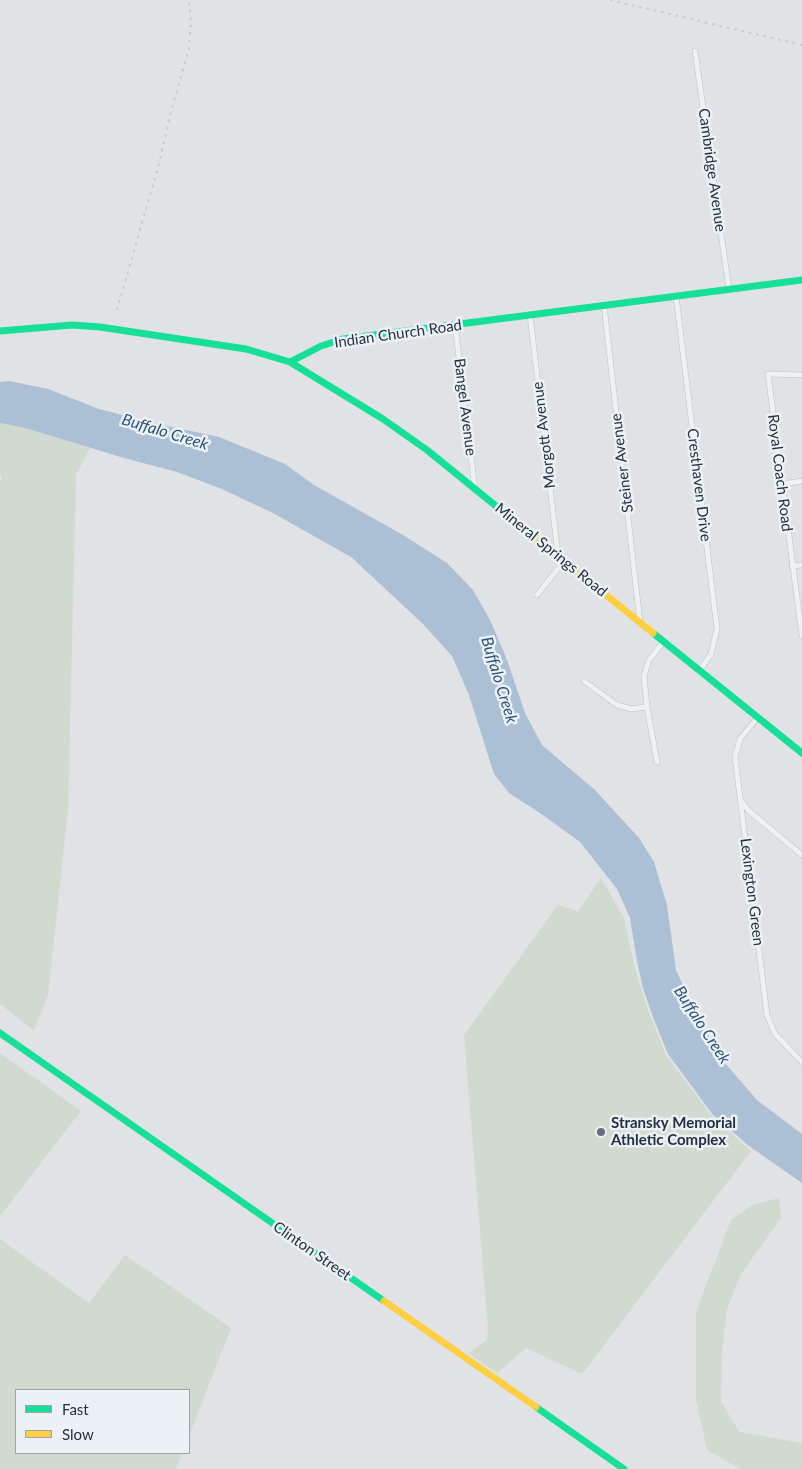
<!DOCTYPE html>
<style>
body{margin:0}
#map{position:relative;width:802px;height:1469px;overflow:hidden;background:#e0e2e5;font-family:Lato,sans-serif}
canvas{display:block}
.legend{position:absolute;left:15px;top:1389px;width:175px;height:65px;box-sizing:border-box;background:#ecf1f6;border:1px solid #9ca4ad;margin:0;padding:6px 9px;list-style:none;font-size:15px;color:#253040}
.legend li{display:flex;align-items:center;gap:10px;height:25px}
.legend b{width:25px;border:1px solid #9ca4ad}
</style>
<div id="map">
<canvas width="802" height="1469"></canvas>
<ul class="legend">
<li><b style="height:6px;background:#16e098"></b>Fast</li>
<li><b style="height:6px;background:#ffcf43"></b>Slow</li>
</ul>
</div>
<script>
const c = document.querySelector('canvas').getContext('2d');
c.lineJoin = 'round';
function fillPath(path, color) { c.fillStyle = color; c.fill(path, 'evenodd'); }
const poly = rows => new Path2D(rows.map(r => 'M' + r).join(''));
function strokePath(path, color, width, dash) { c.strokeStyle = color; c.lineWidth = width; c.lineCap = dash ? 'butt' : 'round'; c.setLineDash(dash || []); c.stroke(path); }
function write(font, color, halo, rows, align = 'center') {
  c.font = font + ' Lato,sans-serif'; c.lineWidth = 5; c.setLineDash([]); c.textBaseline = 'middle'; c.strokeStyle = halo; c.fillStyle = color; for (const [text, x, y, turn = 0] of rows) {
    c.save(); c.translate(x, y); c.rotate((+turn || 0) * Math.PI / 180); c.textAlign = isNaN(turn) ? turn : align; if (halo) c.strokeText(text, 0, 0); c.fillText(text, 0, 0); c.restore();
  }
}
fillPath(poly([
 [0,423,25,428,90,448,76,475,68,810,48,995,34,1031,0,1004,0,481,2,478,0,474],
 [601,878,624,918,635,969,648,1010,666,1055,710,1114,751,1151,582,1374,526,1348,497,1373,468,1353,486,1341,488,1329,464,1035,558,905,578,911],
 [0,1053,81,1111,0,1216],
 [779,1198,781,1218,741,1274,727,1309,722,1350,721,1401,739,1432,802,1443,802,1469,740,1469,707,1450,696,1400,696,1312,731,1220,752,1205],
 [0,1239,89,1303,125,1255,231,1328,189,1436,189,1390,16,1390,16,1453,182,1453,176,1469,0,1469]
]), '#d1dacf');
fillPath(poly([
 [9,381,48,389,99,409,158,424,219,437,285,464,314,485,403,535,447,563,473,590,490,620,506,657,525,713,542,745,595,790,639,838,654,862,667,905,676,970,698,1018,724,1062,757,1100,802,1134,802,1183,749,1146,713,1115,668,1054,653,1017,643,988,637,961,630,918,617,889,580,842,540,813,509,793,494,774,469,695,452,656,422,623,351,557,273,513,222,489,177,472,124,458,25,428,0,423,0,382]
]), '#abc0d4');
const street = poly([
 [695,51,729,289],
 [676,296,717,629,711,654,700,670],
 [604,305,640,622],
 [530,315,558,555],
 [455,325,475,489],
 [802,375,768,374,802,636],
 [782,484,802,481],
 [792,566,802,565],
 [537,595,564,561],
 [584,681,617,705,631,709,647,707],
 [758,717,740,739,735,757,767,1015,775,1034,802,1062],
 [657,762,647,707,644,676,649,660,664,641],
 [741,800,748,810,802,855]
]);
strokePath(street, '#bec0c3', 6);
strokePath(street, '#eff0f2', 5);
strokePath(poly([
 [0,331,72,325,100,327,246,349,290,362,383,419,427,450,512,519],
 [290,362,321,346,343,339,802,280],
 [653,633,802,753],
 [0,1033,384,1301],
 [536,1407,624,1469]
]), '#16e098', 7);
strokePath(poly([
 [512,519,653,633],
 [384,1301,536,1407]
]), '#ffcf43', 7);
strokePath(poly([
 [610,0,802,45],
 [117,310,159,164,170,115,189,49,191,22,189,0]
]), '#c8cacd', 2, [2.5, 5]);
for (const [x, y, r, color] of [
 [601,1132,5,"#666e7a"]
]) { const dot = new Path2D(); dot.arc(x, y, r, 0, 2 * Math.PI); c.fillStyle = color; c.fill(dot); strokePath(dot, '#ecf1f6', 2); }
write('15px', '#253040', '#ecf1f6', [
 ["Cambridge Avenue",712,170,82],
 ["Indian Church Road",398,334,-8],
 ["Bangel Avenue",465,407,83],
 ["Morgott Avenue",544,435,-97],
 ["Steiner Avenue",622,463,-97],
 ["Royal Coach Road",780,473,83],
 ["Cresthaven Drive",699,485,83],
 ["Mineral Springs Road",551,550,39],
 ["Lexington Green",752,892,83],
 ["Clinton Street",312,1251,35]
]);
write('bold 15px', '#253040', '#ecf1f6', [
 ["Stransky Memorial",611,1123],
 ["Athletic Complex",611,1140]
], 'left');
write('italic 16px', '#2b5178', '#ecf1f6', [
 ["Buffalo Creek",165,432,17],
 ["Buffalo Creek",499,680,73],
 ["Buffalo Creek",702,1025,57]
]);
</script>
